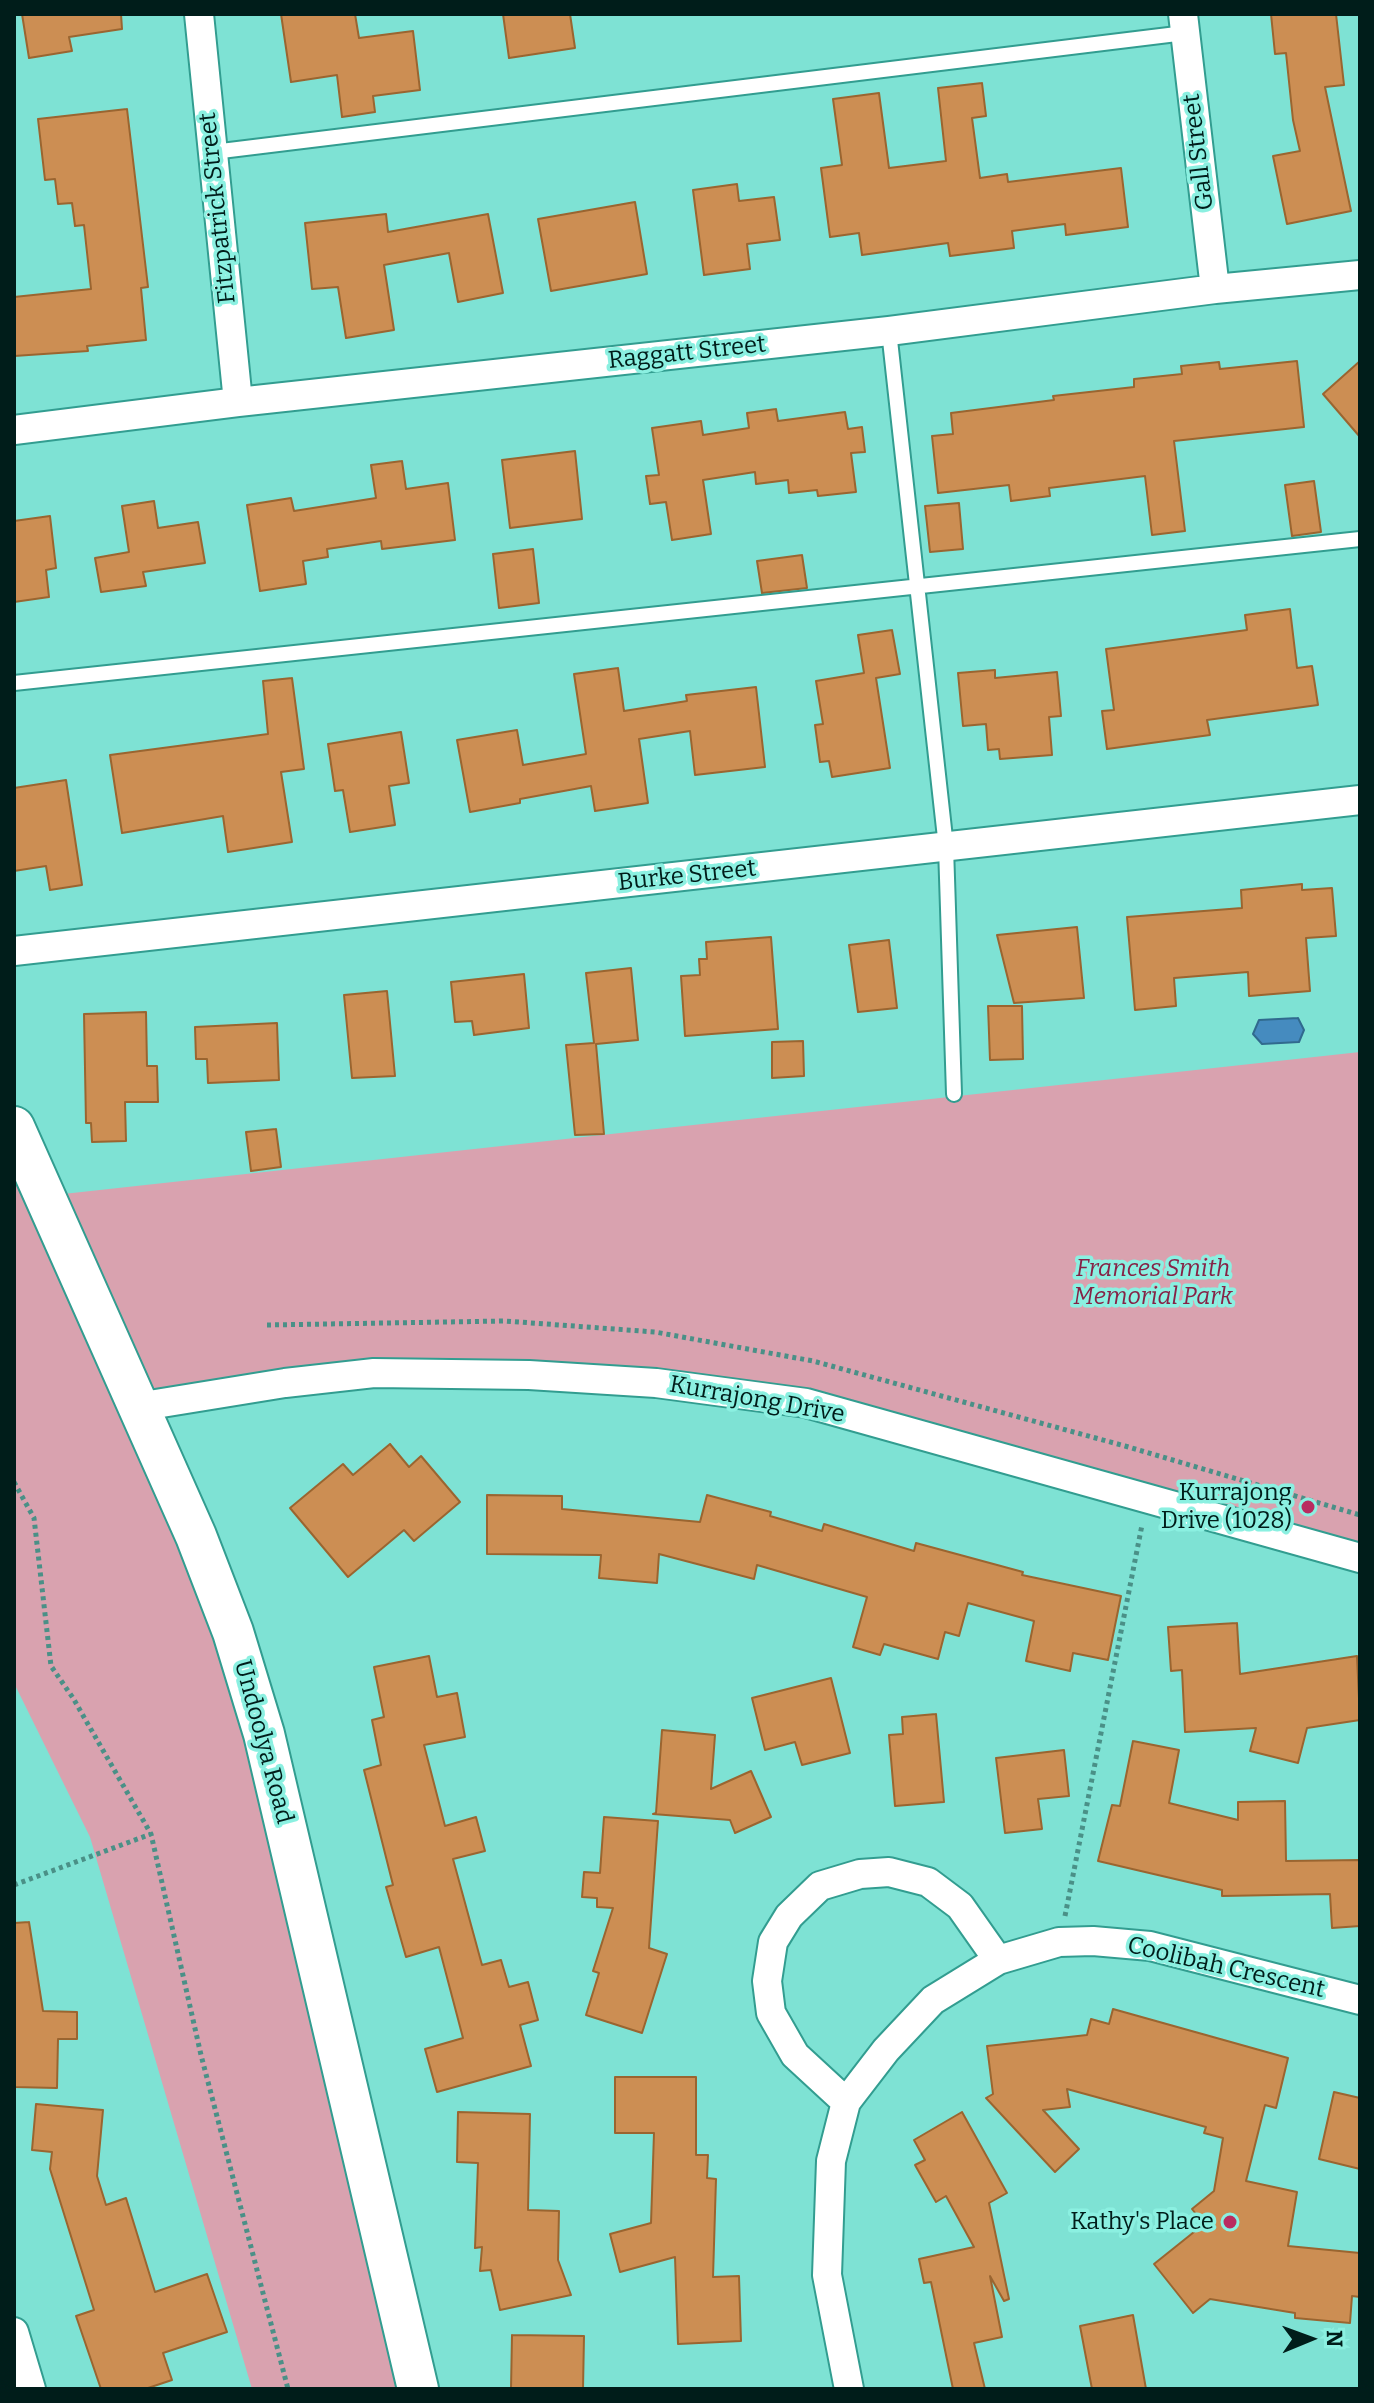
<!DOCTYPE html>
<style>
body{margin:0}
#map{position:relative;width:1374px;height:2403px;overflow:hidden;background:#7ee2d4;font-family:Bitter,serif}
canvas{display:block}
.frame{position:absolute;inset:0;border:16px solid #001d1a;pointer-events:none}
.north{position:absolute;left:1270px;top:2299px;width:80px;height:80px;-webkit-text-stroke:6px #8bf0e1;paint-order:stroke;rotate:89deg;font-size:22px;font-weight:700;line-height:32px;text-align:center;color:#001d1a}
.north::after{content:'';display:block;margin:auto;width:28px;height:36px;background:#001d1a;clip-path:polygon(50% 0,100% 100%,50% 72%,0 100%)}
</style>
<div id="map">
<canvas width="1374" height="2403"></canvas>
<div class="frame"></div>
<div class="north">N</div>
</div>
<script>
const c = document.querySelector('canvas').getContext('2d');
c.lineJoin = 'round';
function fillPath(path, color) { c.fillStyle = color; c.fill(path, 'evenodd'); }
const poly = rows => new Path2D(rows.map(r => 'M' + r).join(''));
function strokePath(path, color, width, dash) { c.strokeStyle = color; c.lineWidth = width; c.lineCap = dash ? 'butt' : 'round'; c.setLineDash(dash || []); c.stroke(path); }
function write(font, color, halo, rows, align = 'center') {
  c.font = font + ' Bitter,serif'; c.lineWidth = 7; c.setLineDash([]); c.textBaseline = 'middle'; c.strokeStyle = halo; c.fillStyle = color; for (const [text, x, y, turn = 0] of rows) {
    c.save(); c.translate(x, y); c.rotate((+turn || 0) * Math.PI / 180); c.textAlign = isNaN(turn) ? turn : align; if (halo) c.strokeText(text, 0, 0); c.fillText(text, 0, 0); c.restore();
  }
}
fillPath(poly([
 [1360,1052,1360,1558,806,1403,373,1373,138,1407,196,1536,418,2389,252,2389,90,1837,14,1683,14,1127,45,1196]
]), '#d9a2af');
const water = poly([
 [1298,1018,1304,1030,1299,1042,1262,1044,1253,1034,1259,1020,1298,1018]
]);
fillPath(water, '#458bbf');
strokePath(water, '#306a8e', 2);
const building = poly([
 [22,14,121,14,122,29,69,37,72,51,29,58,22,14],
 [281,14,355,14,359,38,413,31,420,90,373,96,375,112,342,117,337,75,291,82,281,14],
 [503,14,570,14,575,48,509,58,503,14],
 [1271,14,1336,14,1344,85,1325,87,1351,211,1287,224,1273,156,1300,151,1293,120,1286,53,1275,54,1271,14],
 [982,83,986,116,972,118,980,178,1007,174,1008,182,1121,168,1128,227,1066,235,1065,224,1012,231,1014,248,950,256,948,243,862,255,859,233,830,237,821,168,842,165,833,99,879,93,889,168,946,161,938,88,982,83],
 [127,109,148,287,141,288,146,340,87,346,88,351,14,356,14,297,91,289,84,225,75,226,72,203,58,204,55,179,45,180,38,119,127,109],
 [737,184,739,201,774,197,780,240,747,244,750,269,704,275,693,190,737,184],
 [635,202,647,274,551,291,538,219,635,202],
 [386,214,388,232,488,214,503,293,458,302,449,253,384,265,394,330,346,338,338,287,312,289,305,223,386,214],
 [1297,361,1304,427,1174,441,1185,531,1152,535,1145,476,1049,488,1050,496,1011,501,1009,485,938,493,932,436,953,434,951,413,1054,400,1053,396,1134,387,1134,379,1182,374,1181,366,1219,362,1220,369,1297,361],
 [1360,361,1360,437,1323,394,1360,361],
 [776,409,778,421,845,412,848,429,862,427,865,452,851,453,856,492,818,496,817,490,789,493,788,480,756,484,755,472,703,480,711,534,672,540,666,502,650,504,646,476,659,475,652,428,701,421,703,435,749,428,747,413,776,409],
 [575,451,582,519,510,528,502,460,575,451],
 [402,461,406,489,448,483,455,540,382,549,381,541,327,549,328,557,303,561,306,584,260,591,247,505,291,498,294,511,376,498,371,465,402,461],
 [1314,481,1321,532,1292,536,1285,485,1314,481],
 [154,501,158,528,198,522,205,563,143,572,146,586,101,592,95,558,129,552,122,506,154,501],
 [959,503,963,549,930,552,925,506,959,503],
 [50,516,56,568,46,570,49,597,14,602,14,521,50,516],
 [533,549,539,603,499,608,493,554,533,549],
 [802,555,807,588,762,593,757,561,802,555],
 [1290,609,1297,668,1312,666,1318,705,1207,720,1210,735,1107,749,1102,711,1114,710,1106,649,1247,630,1245,615,1290,609],
 [892,630,900,674,876,678,890,768,832,777,829,761,820,762,815,725,823,724,816,681,864,673,858,635,892,630],
 [618,668,624,711,687,701,686,695,756,687,765,767,695,775,690,731,639,739,648,803,595,811,591,786,520,799,520,803,470,812,457,740,517,730,523,765,586,754,574,674,618,668],
 [995,670,995,678,1057,672,1061,716,1049,717,1052,755,1000,759,999,749,988,750,986,724,963,726,958,673,995,670],
 [292,678,304,769,281,772,292,842,228,852,223,816,122,833,110,755,268,734,263,681,292,678],
 [401,732,409,783,389,786,395,825,350,832,343,790,335,791,328,744,401,732],
 [66,780,82,885,50,890,46,866,14,871,14,788,66,780],
 [1302,884,1302,890,1332,888,1336,936,1306,938,1310,991,1249,996,1248,972,1174,978,1176,1006,1135,1010,1127,917,1242,908,1241,890,1302,884],
 [1077,927,1084,998,1014,1003,997,935,1077,927],
 [771,937,778,1029,685,1036,681,976,700,975,699,959,707,959,706,942,771,937],
 [889,940,897,1008,858,1012,849,945,889,940],
 [631,968,638,1040,596,1044,604,1134,575,1135,566,1045,594,1043,586,973,631,968],
 [524,974,529,1028,474,1035,472,1021,455,1022,451,982,524,974],
 [387,991,395,1076,352,1078,344,995,387,991],
 [988,1006,1022,1006,1023,1059,990,1060,988,1006],
 [146,1012,147,1066,157,1066,158,1102,125,1102,126,1141,92,1142,91,1123,86,1123,84,1014,146,1012],
 [277,1023,279,1080,208,1083,207,1059,196,1059,195,1027,277,1023],
 [803,1041,804,1076,772,1078,772,1042,803,1041],
 [276,1129,281,1167,251,1171,246,1132,276,1129],
 [390,1444,409,1467,421,1456,460,1502,414,1541,404,1530,348,1577,290,1508,343,1464,353,1475,390,1444],
 [487,1495,562,1496,562,1509,700,1522,707,1495,771,1512,770,1516,822,1531,824,1524,914,1551,916,1543,1023,1572,1022,1575,1121,1596,1108,1660,1073,1653,1070,1671,1026,1661,1034,1621,968,1603,959,1636,945,1632,938,1659,884,1644,880,1655,853,1647,867,1597,757,1565,754,1579,659,1554,657,1583,599,1578,601,1555,487,1554,487,1495],
 [1237,1623,1240,1674,1357,1656,1360,1720,1307,1728,1298,1763,1250,1751,1256,1728,1185,1732,1182,1670,1171,1671,1168,1627,1237,1623],
 [429,1656,437,1697,457,1693,465,1737,424,1745,445,1826,476,1817,485,1851,453,1859,482,1965,501,1960,509,1987,528,1982,538,2020,520,2025,531,2066,437,2092,425,2049,463,2038,439,1947,406,1957,386,1887,393,1885,364,1770,381,1765,372,1720,384,1717,374,1667,429,1656],
 [831,1678,850,1753,802,1765,795,1742,765,1750,752,1698,831,1678],
 [936,1714,944,1802,895,1806,889,1735,903,1734,902,1717,936,1714],
 [662,1730,715,1735,711,1789,751,1771,771,1817,735,1833,730,1820,653,1814,656,1813,662,1730],
 [1133,1741,1179,1750,1169,1803,1238,1820,1238,1802,1285,1801,1286,1861,1360,1860,1360,1926,1332,1928,1330,1894,1222,1896,1222,1890,1098,1861,1112,1805,1120,1806,1133,1741],
 [1064,1750,1069,1796,1038,1799,1042,1829,1005,1833,996,1758,1064,1750],
 [604,1817,658,1821,649,1948,667,1954,642,2033,586,2015,599,1973,593,1971,613,1908,597,1907,597,1898,582,1897,584,1872,600,1873,604,1817],
 [29,1922,43,2011,77,2012,77,2039,58,2039,57,2088,14,2087,14,1923,29,1922],
 [1113,2009,1288,2058,1276,2108,1265,2105,1246,2181,1297,2192,1288,2246,1360,2253,1360,2297,1352,2296,1350,2323,1295,2318,1295,2313,1210,2299,1193,2313,1154,2264,1204,2224,1192,2209,1214,2191,1223,2138,1204,2133,1206,2127,1067,2089,1070,2107,1043,2110,1079,2149,1055,2172,986,2098,993,2094,987,2046,1087,2035,1091,2019,1109,2024,1113,2009],
 [615,2077,696,2077,696,2155,708,2155,707,2178,716,2179,713,2277,739,2276,741,2341,678,2344,675,2257,620,2272,610,2234,651,2223,654,2133,615,2133,615,2077],
 [1334,2092,1360,2098,1360,2169,1319,2159,1334,2092],
 [36,2104,103,2110,97,2176,106,2205,126,2198,155,2292,207,2274,227,2332,163,2353,172,2380,145,2389,101,2389,76,2316,94,2310,50,2169,52,2152,32,2150,36,2104],
 [458,2112,530,2114,528,2210,559,2211,558,2260,571,2295,500,2310,491,2270,480,2271,482,2247,475,2248,478,2163,457,2162,458,2112],
 [962,2112,1007,2193,989,2203,1009,2299,1004,2301,990,2276,1002,2337,974,2343,985,2389,953,2389,931,2282,924,2283,919,2259,974,2247,946,2196,936,2202,915,2165,925,2160,914,2140,962,2112],
 [1133,2315,1146,2389,1092,2389,1080,2326,1133,2315],
 [512,2335,584,2336,583,2389,511,2389,512,2335]
]);
fillPath(building, '#cc8e53');
strokePath(building, '#9a6530', 2);
const service = poly([
 [213,152,1185,33],
 [889,331,946,847,954,1094],
 [14,683,1360,539]
]);
const minor = poly([
 [199,14,238,402],
 [1183,14,1215,289],
 [14,430,238,402,889,331,1215,289,1360,275],
 [14,951,1360,800],
 [137,1407,285,1383,374,1373,529,1375,656,1383,806,1403,1360,1558],
 [846,2102,795,2055,771,2013,767,1981,773,1942,789,1916,820,1886,860,1874,889,1872,928,1882,960,1906,998,1960],
 [14,2332,31,2389],
 [849,2389,827,2275,831,2161,846,2102,886,2050,933,2000,998,1960,1059,1942,1093,1941,1150,1946,1360,2000]
]);
const secondary = poly([
 [14,1127,196,1536,233,1632,264,1734,418,2389]
]);
strokePath(service, '#329d90', 18);
strokePath(minor, '#329d90', 32);
strokePath(secondary, '#329d90', 44);
strokePath(poly([
 [267,1325,505,1321,655,1332,813,1361,1125,1446,1360,1515],
 [14,1482,34,1518,51,1666,73,1698,151,1834,201,2055,288,2389],
 [14,1885,151,1834],
 [1065,1916,1142,1525]
]), '#4a9087', 5, [4, 4]);
strokePath(service, '#fff', 14);
strokePath(minor, '#fff', 28);
strokePath(secondary, '#fff', 40);
for (const [x, y, r, color] of [
 [1308,1507,8,"#b92c60"],
 [1230,2222,8,"#b92c60"]
]) { const dot = new Path2D(); dot.arc(x, y, r, 0, 2 * Math.PI); c.fillStyle = color; c.fill(dot); strokePath(dot, '#8bf0e1', 3); }
write('24px', '#001d1a', '#8bf0e1', [
 ["Gall Street",1199,152,-97],
 ["Fitzpatrick Street",218,208,-96],
 ["Raggatt Street",687,353,-6],
 ["Burke Street",687,876,-6],
 ["Kurrajong Drive",757,1400,10],
 ["Undoolya Road",263,1742,75],
 ["Coolibah Crescent",1226,1968,13]
]);
write('italic 24px', '#862246', '#8bf0e1', [
 ["Frances Smith",1153,1269],
 ["Memorial Park",1153,1297]
]);
write('24px', '#001d1a', '#8bf0e1', [
 ["Kurrajong",1292,1493],
 ["Drive (1028)",1292,1521],
 ["Kathy's Place",1214,2222]
], 'right');
</script>
